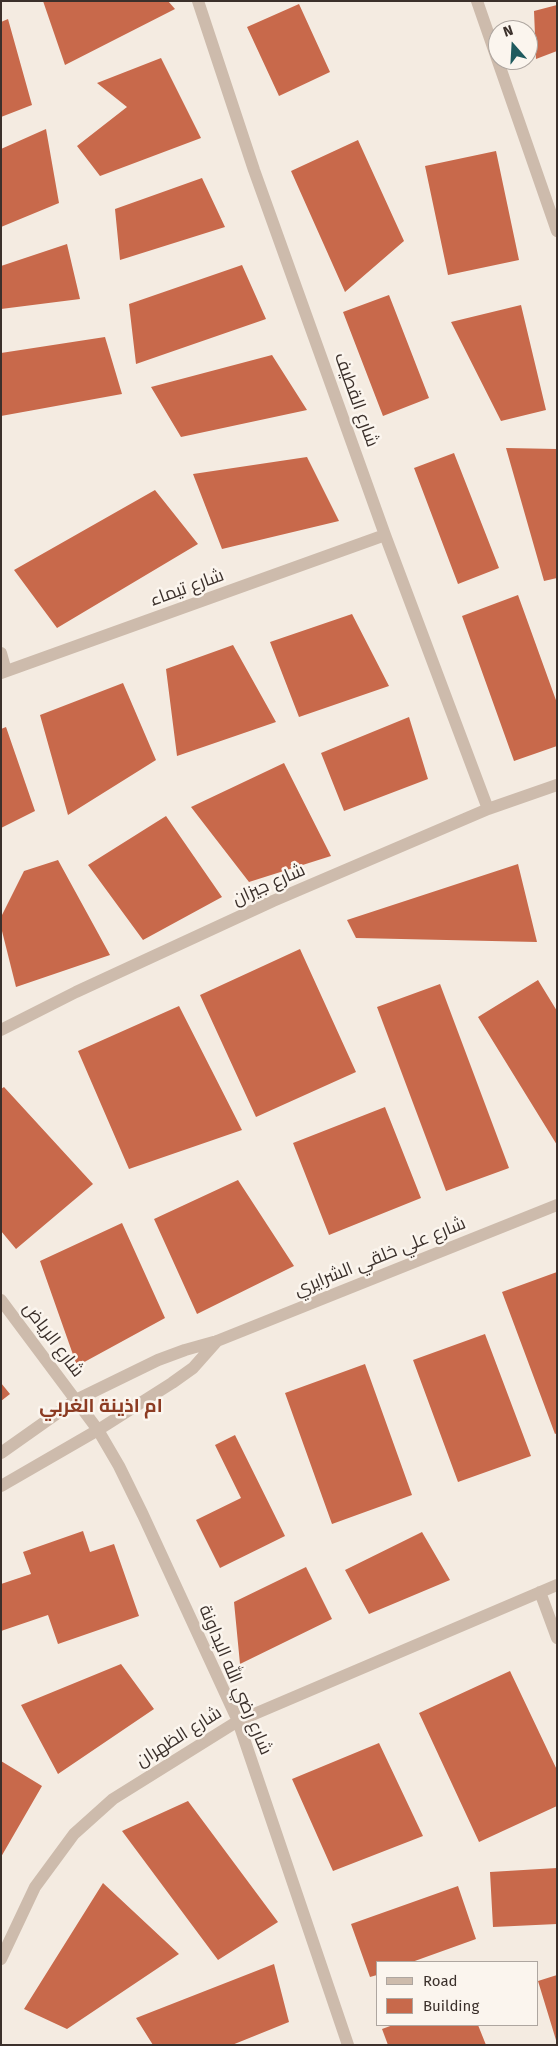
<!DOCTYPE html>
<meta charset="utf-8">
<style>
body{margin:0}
#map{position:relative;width:558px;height:2046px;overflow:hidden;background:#f4ebe1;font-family:"Fira Sans",sans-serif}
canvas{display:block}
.frame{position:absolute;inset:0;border:2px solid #3b302b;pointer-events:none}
.legend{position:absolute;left:376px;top:1961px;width:162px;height:65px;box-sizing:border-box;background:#fbf5ee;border:1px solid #aea6a0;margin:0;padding:6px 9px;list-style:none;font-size:15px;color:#3b302b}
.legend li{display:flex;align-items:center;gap:10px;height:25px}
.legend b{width:25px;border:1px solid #aea6a0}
.north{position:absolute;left:488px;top:20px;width:50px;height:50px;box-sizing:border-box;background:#fbf5ee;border:1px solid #aea6a0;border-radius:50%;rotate:341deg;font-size:14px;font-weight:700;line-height:20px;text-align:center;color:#3b302b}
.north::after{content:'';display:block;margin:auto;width:18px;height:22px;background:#1f5a5e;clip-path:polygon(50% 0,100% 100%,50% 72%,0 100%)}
</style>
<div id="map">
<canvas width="558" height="2046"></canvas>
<div class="frame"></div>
<ul class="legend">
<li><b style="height:6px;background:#cdbbac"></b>Road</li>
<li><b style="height:14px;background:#c8694b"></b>Building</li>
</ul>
<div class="north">N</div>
</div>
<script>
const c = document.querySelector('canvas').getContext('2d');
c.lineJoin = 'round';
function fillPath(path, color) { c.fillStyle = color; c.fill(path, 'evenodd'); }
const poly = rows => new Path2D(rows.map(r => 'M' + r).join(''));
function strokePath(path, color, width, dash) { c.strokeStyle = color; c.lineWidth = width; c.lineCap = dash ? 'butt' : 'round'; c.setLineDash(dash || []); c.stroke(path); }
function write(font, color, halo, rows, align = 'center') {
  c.font = font + ' "Fira Sans",Cairo,sans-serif'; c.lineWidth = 5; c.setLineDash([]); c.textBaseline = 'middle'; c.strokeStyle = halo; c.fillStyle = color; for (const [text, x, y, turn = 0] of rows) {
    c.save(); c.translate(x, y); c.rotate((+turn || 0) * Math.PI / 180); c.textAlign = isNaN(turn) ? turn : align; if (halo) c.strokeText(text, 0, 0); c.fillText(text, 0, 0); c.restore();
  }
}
fillPath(poly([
 [43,1,168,1,175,9,65,65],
 [299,4,330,72,279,96,247,27],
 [557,5,557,51,536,59,534,11],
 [8,19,32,105,1,117,1,22],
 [161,58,201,138,100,176,77,146,127,107,97,83],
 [46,129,59,203,1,227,1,149],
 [358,140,404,241,345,292,291,171],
 [496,151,519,260,448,275,425,166],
 [202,178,225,227,120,260,115,209],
 [67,244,80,299,1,309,1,266],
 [242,265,266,319,136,364,129,304],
 [389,295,429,398,383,416,343,312],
 [521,305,546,410,501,421,451,322],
 [105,337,122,394,1,416,1,353],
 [272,355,307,410,181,437,151,387],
 [506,448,557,449,557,578,544,581],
 [454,453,499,568,458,584,414,468],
 [307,457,339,521,222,549,193,474],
 [155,490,198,544,57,628,14,570],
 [518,595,557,703,557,746,514,761,462,616],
 [352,614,389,686,299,717,270,642],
 [233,645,276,722,177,756,166,669],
 [123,683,156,760,68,815,40,715],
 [409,717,428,779,344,811,321,753],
 [6,727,35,811,1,828,1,729],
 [284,763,331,856,249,882,191,807],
 [166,816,222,897,143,940,88,865],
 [58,860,110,955,16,987,1,927,1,917,24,871],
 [518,864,537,942,356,938,347,920],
 [300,949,356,1072,256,1117,200,995],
 [538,980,557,1011,557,1145,478,1017],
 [440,984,509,1168,446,1191,377,1007],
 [179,1006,242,1130,129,1169,78,1051],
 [4,1087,93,1184,16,1249,1,1231,1,1089],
 [385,1107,421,1198,329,1235,293,1143],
 [238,1180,294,1266,197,1314,154,1219],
 [122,1223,165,1318,77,1366,40,1261],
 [557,1272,557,1433,555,1434,502,1292],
 [485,1334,531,1456,458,1482,413,1360],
 [365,1364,412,1495,332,1524,285,1393],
 [1,1383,10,1394,1,1401],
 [235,1435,285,1536,220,1568,196,1520,241,1498,215,1445],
 [83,1531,90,1552,114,1544,139,1616,58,1644,48,1615,1,1631,1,1584,31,1574,23,1552],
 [422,1532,450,1580,369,1614,345,1570],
 [306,1567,332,1619,240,1664,234,1602],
 [121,1664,154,1709,58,1774,21,1705],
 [510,1671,557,1770,557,1806,479,1842,419,1713],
 [379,1743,423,1836,333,1871,292,1779],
 [1,1761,42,1786,1,1857],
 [188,1801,278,1922,218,1960,122,1831],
 [557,1868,557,1924,493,1927,490,1872],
 [103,1883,179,1954,67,2029,24,2009],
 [458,1886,476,1939,412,1962,377,1962,377,1975,370,1977,351,1924],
 [274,1964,289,2022,232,2045,153,2045,136,2018],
 [557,1975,557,2040,556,2040,538,1981],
 [393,2025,478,2025,486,2045,388,2045,382,2029]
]), '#c8694b');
strokePath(poly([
 [198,1,254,170,385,535,488,809],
 [477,1,557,231],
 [1,653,6,671],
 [1,673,385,535],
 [1,1030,76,992,273,901,488,809,557,785],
 [1,1300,98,1430,119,1466,143,1515,238,1721,348,2045],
 [1,1453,76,1400,158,1360,185,1350,217,1341,557,1205],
 [1,1486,98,1430,172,1383,193,1368,217,1341],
 [540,1592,557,1638],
 [1,1959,35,1887,74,1834,113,1799,238,1721,557,1585]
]), '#cdbbac', 12);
write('18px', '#3b302b', '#fbf5ee', [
 ["شارع القطيف",356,400,70],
 ["شارع تيماء",187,588,-20],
 ["شارع جيزان",269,885,-24],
 ["شارع علي خلقي الشرايري",380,1257,-22],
 ["شارع الرياض",53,1340,53],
 ["شارع رضي الله البداونة",235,1680,67],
 ["شارع الظهران",179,1737,-32]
]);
write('bold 19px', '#8c3b22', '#fbf5ee', [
 ["ام اذينة الغربي",101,1407]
]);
</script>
